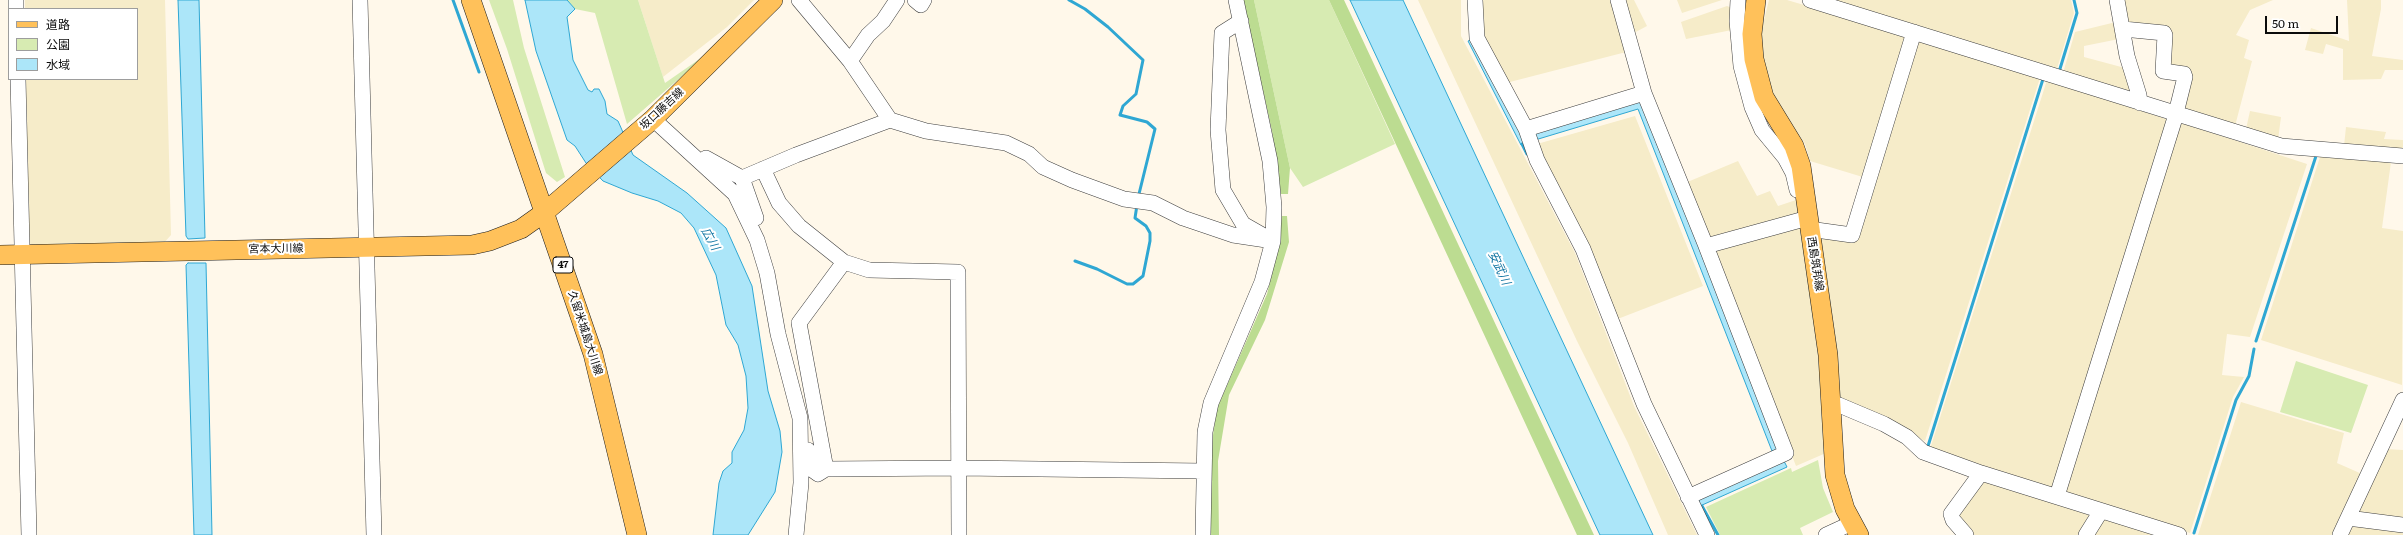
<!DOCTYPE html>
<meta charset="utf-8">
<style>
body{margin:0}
#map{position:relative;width:2403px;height:535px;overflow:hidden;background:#fff8ea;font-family:Literata,"Noto Sans JP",serif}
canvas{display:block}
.legend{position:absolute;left:8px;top:8px;width:130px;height:72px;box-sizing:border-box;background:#fff;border:1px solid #9d9d9d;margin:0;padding:5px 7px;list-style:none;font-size:12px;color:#0b0b0b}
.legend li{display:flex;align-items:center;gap:8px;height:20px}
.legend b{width:20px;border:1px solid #9d9d9d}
.scale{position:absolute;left:2265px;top:16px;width:73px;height:18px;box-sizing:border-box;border:2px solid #0b0b0b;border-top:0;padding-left:5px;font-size:12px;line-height:14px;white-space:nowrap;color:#0b0b0b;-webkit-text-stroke:3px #fff;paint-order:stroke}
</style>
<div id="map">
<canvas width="2403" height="535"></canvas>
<ul class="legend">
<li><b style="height:5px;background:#ffc15a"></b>道路</li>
<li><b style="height:11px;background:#d7ebb2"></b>公園</li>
<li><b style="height:11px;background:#ace6f9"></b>水域</li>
</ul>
<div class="scale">50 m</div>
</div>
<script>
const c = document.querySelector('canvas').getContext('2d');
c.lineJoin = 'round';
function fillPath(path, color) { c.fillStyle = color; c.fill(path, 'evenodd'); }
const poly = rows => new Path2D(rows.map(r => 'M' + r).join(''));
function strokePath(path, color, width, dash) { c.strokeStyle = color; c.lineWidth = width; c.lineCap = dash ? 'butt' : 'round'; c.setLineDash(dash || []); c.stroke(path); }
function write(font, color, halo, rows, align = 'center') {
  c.font = font + ' Literata,"Noto Sans JP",serif'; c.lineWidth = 4; c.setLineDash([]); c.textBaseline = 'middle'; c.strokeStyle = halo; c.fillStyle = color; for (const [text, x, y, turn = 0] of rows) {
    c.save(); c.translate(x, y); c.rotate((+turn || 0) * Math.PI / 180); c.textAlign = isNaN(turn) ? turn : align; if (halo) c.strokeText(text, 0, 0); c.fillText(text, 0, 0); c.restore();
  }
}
fillPath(poly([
 [25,0,165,0,171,235,163,244,35,249,29,242,26,79,137,79,137,9,25,9],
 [638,0,754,0,727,27,663,77],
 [1418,0,1461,0,1461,36,1575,253,1634,406,1697,535,1668,535,1628,443,1577,341],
 [1479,0,1615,0,1630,51,1506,83,1480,33],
 [1622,0,1634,0,1647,26,1632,34],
 [1677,0,1722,0,1682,13],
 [1769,0,1787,0,1909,36,1866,178,1810,161,1805,144,1773,98,1766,76,1760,36],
 [1831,0,2071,0,2074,13,2056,72],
 [2121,0,2273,0,2250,10,2236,35,2249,40,2244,58,2252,61,2235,126,2180,111,2192,72,2165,68,2170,28,2126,25],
 [2347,0,2381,0,2381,9,2372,56,2403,60,2403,70,2385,70,2381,79,2343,80,2343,49,2326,44,2323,54,2305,50,2311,28,2349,41],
 [1727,6,1732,8,1732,30,1686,39,1681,22],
 [2116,22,2119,39,2084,46,2084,57,2125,68,2133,96,2063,73,2075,32],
 [1919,39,2040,78,1925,441,1839,398,1820,234,1857,240],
 [2047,80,2169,120,2053,489,1930,449],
 [2250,111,2281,117,2278,140,2246,129],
 [1635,116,1703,286,1615,320,1537,144],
 [2179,122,2307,164,2250,337,2227,334,2222,375,2244,377,2233,397,2190,533,2061,490],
 [2346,127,2386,132,2384,139,2403,140,2403,150,2344,146],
 [2320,157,2391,162,2382,228,2403,231,2402,385,2261,340],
 [1738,161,1757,196,1770,191,1778,206,1796,200,1799,216,1709,241,1685,183],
 [1802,226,1822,363,1826,453,1796,466,1712,250],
 [2241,402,2344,433,2337,463,2362,474,2332,535,2198,535],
 [2386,449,2403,450,2403,519,2356,513],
 [1984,478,2093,513,2079,535,1973,535,1956,515],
 [2104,516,2162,535,2092,535],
 [2353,524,2403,530,2403,535,2348,535]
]), '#f6ecc9');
fillPath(poly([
 [489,0,513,0,524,48,565,177,557,182,546,173,507,49],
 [567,0,638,0,665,83,711,51,627,124,595,13,575,9],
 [1254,0,1329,0,1395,144,1303,187,1290,168],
 [2296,361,2368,385,2351,433,2280,412],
 [1818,460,1823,488,1833,512,1800,528,1803,535,1720,535,1706,507,1791,468,1792,472]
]), '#d7ebb2');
fillPath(poly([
 [1243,0,1254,0,1290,168,1288,194,1281,194,1272,131],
 [1329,0,1344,0,1594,535,1577,535],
 [1282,216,1287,216,1289,242,1265,320,1229,395,1218,461,1219,535,1210,535,1209,462,1217,408,1267,294,1278,249]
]), '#bcdc91');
const water = poly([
 [178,0,199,0,205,238,188,239,186,236,178,0],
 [525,0,567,0,575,9,567,17,573,60,588,90,592,92,594,89,599,89,605,101,607,114,618,121,633,155,687,193,726,228,752,286,768,391,780,431,782,452,775,492,748,535,713,535,719,483,723,471,732,463,732,452,744,430,748,408,746,376,738,345,726,325,716,275,694,228,681,213,658,201,632,193,603,181,586,163,575,146,567,140,536,51,525,0],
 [1350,0,1403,0,1653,535,1600,535,1350,0],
 [1473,39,1526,142,1521,145,1468,41,1473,39],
 [1642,100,1779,449,1772,451,1638,109,1535,140,1533,133,1642,100],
 [188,263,206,263,212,535,194,535,186,265,188,263],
 [1783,459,1787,467,1700,506,1697,499,1783,459]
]);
fillPath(water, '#ace6f9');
strokePath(water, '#2fa7d3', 1);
strokePath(poly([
 [453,0,479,72],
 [1069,0,1085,9,1108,27,1143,60,1136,94,1123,106,1120,115,1147,122,1155,129,1138,198],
 [2059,72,2077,13,2074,0],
 [1522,144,1527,154],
 [1075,261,1097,269,1127,284,1133,284,1143,276,1150,241,1150,233,1146,226,1135,218,1137,205],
 [2256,341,2316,156],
 [1928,446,2043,79],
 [1702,506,1718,535],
 [2194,533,2236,400,2249,376,2254,349]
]), '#2fa7d3', 3);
const minor = poly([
 [16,0,16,9],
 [360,0,374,535],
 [799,0,850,61,890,120,926,131,1006,143,1029,154,1043,167,1072,180,1124,199,1153,203,1183,218,1233,235,1273,241],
 [915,0,921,5,924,0],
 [1475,0,1477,38,1526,129,1537,160,1583,249,1644,404,1707,535],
 [1618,0,1644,93,1706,246,1808,218],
 [1738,0,1737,21,1741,66,1752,107,1762,130,1785,158,1793,173,1797,190],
 [1810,0,2281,146,2403,156],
 [2117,0,2127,56,2139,95,2140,103],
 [1241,21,1222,33,1218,130,1223,190,1243,224,1264,236],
 [850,61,868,35,883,21,897,0],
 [18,79,29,535],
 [653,119,735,194,757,240,767,273,778,334,800,418,801,483,796,535],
 [1526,129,1644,93],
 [706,158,742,178,756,218],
 [763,169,779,203,799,226,844,262,869,270,958,272,959,535],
 [742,178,796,155,890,120],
 [1809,229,1852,235,1914,32],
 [1833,404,1839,405,1884,424,1907,437,1923,452,1981,473,2179,535],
 [808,450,811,469,818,474,826,469,959,468,1203,471],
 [826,469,799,323,844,262],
 [2057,496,2174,121,2185,77,2184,74,2163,71,2165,35,2164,33,2123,29],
 [1688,497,1786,453,1706,246],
 [2348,518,2403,525],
 [1203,535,1205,432,1211,403,1262,282,1273,241,1274,207,1270,161,1236,0],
 [1826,535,1852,523],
 [1966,535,1953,520,1951,514,1981,473],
 [2086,535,2101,511],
 [2340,535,2403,400]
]);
const major = poly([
 [471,0,593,354,637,535],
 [1756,0,1752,34,1754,59,1764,97,1794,146,1801,166,1828,355,1835,475,1845,509,1859,535],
 [0,255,472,245,490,241,521,229,545,212,653,119,773,0]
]);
strokePath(minor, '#3e3e3e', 16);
strokePath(major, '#1c1c1c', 20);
strokePath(minor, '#fff', 15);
strokePath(major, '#ffc15a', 19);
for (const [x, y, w] of [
 [563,265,20]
]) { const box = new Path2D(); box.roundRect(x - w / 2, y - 8, w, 16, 3); c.fillStyle = '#fff'; c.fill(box); strokePath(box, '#0b0b0b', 1); }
write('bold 10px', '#0b0b0b', null, [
 ["47",563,265]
]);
write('11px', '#0b0b0b', '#fff', [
 ["坂口藤吉線",662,109,-43],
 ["宮本大川線",276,249,-1],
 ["西島筑邦線",1815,264,81],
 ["久留米城島大川線",585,333,72]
]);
write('italic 12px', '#1075a2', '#fff', [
 ["広川",710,239,61],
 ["安武川",1499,268,65]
]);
</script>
